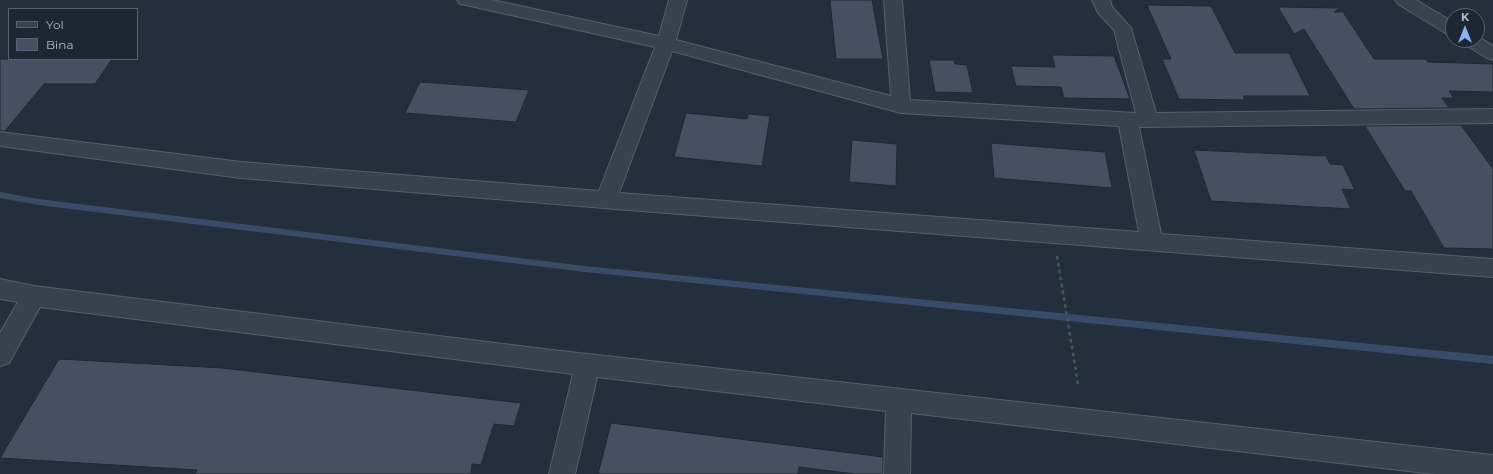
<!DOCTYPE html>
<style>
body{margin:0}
#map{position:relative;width:1493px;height:474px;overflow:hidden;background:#242f3e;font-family:Montserrat,sans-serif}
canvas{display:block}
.legend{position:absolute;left:8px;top:8px;width:130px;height:52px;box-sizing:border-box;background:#1d2633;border:1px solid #59626f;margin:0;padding:5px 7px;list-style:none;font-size:12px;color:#b4bcc9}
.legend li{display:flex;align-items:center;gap:8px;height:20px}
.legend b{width:20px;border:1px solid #59626f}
.north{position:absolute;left:1445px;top:8px;width:40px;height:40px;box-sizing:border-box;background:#1d2633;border:1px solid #59626f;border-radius:50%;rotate:0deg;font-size:11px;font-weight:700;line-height:16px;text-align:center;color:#b4bcc9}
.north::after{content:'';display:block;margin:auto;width:14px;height:18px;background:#8ab4f8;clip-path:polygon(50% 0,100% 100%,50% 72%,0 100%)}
</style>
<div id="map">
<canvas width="1493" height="474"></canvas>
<ul class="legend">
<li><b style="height:5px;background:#38414e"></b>Yol</li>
<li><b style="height:11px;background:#455162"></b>Bina</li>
</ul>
<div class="north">K</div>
</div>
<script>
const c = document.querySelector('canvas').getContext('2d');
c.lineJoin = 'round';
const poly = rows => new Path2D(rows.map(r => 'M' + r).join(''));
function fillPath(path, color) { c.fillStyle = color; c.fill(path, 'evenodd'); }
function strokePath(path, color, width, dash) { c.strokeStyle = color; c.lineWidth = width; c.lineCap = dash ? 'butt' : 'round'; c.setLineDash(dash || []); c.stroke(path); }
fillPath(poly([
 [0,192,38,199,585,266,1493,356,1493,364,585,272,38,205,0,198,0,192]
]), '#394c67');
const building = poly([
 [830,0,872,0,883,59,836,59,830,0],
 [1147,5,1211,6,1235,53,1289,53,1310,96,1243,96,1245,100,1179,99,1162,59,1171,59,1147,5],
 [1278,7,1341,8,1334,12,1343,12,1374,59,1426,59,1428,62,1493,64,1493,92,1449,91,1454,98,1442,98,1449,108,1354,109,1304,29,1294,34,1278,7],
 [1052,55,1114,56,1130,99,1064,98,1061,87,1016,86,1011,66,1055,67,1052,55],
 [0,59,112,59,95,84,44,84,5,131,0,131,0,59],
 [929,60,954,60,955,64,967,65,973,93,935,92,929,60],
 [420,82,475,86,529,90,516,122,405,113,420,82],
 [686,113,747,119,748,114,770,116,762,166,674,157,686,113],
 [1461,125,1493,169,1493,249,1444,248,1411,191,1405,191,1365,126,1461,125],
 [852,140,897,144,896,186,849,182,852,140],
 [991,143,1105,152,1112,188,994,178,991,143],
 [1194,150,1326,156,1330,164,1343,165,1355,190,1342,189,1351,209,1211,201,1194,150],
 [59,359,222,368,521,403,514,426,494,424,481,465,472,464,471,474,195,474,197,470,0,458,59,359],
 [611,423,883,457,883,474,855,474,799,467,798,474,598,474,611,423]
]);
fillPath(building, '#455162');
strokePath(building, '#1f2835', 1);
const minor = poly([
 [457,0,492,0,659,36,669,0,687,0,676,40,891,96,884,0,902,0,910,100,1136,113,1114,30,1098,13,1092,0,1110,0,1112,7,1131,28,1156,113,1493,109,1493,123,1139,127,1161,234,1493,259,1493,277,628,210,241,178,0,146,0,132,241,162,599,191,655,47,466,5,460,4,457,0],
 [672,51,901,113,1119,126,1139,232,619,193,672,51],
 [1395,0,1416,0,1453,22,1453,36,1447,34,1398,4,1395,0],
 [1477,36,1493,46,1493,60,1487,58,1464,44,1461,40,1477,40,1477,36],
 [0,279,34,286,552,350,1493,455,1493,474,1434,474,911,413,910,474,884,474,886,411,597,377,575,474,549,474,573,374,40,307,9,363,0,366,0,333,18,302,0,299,0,279]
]);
strokePath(minor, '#565f6c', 2);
strokePath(poly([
 [1057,256,1078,384]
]), '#44595c', 2.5, [3.5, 3.5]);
fillPath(minor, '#38414e');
</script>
